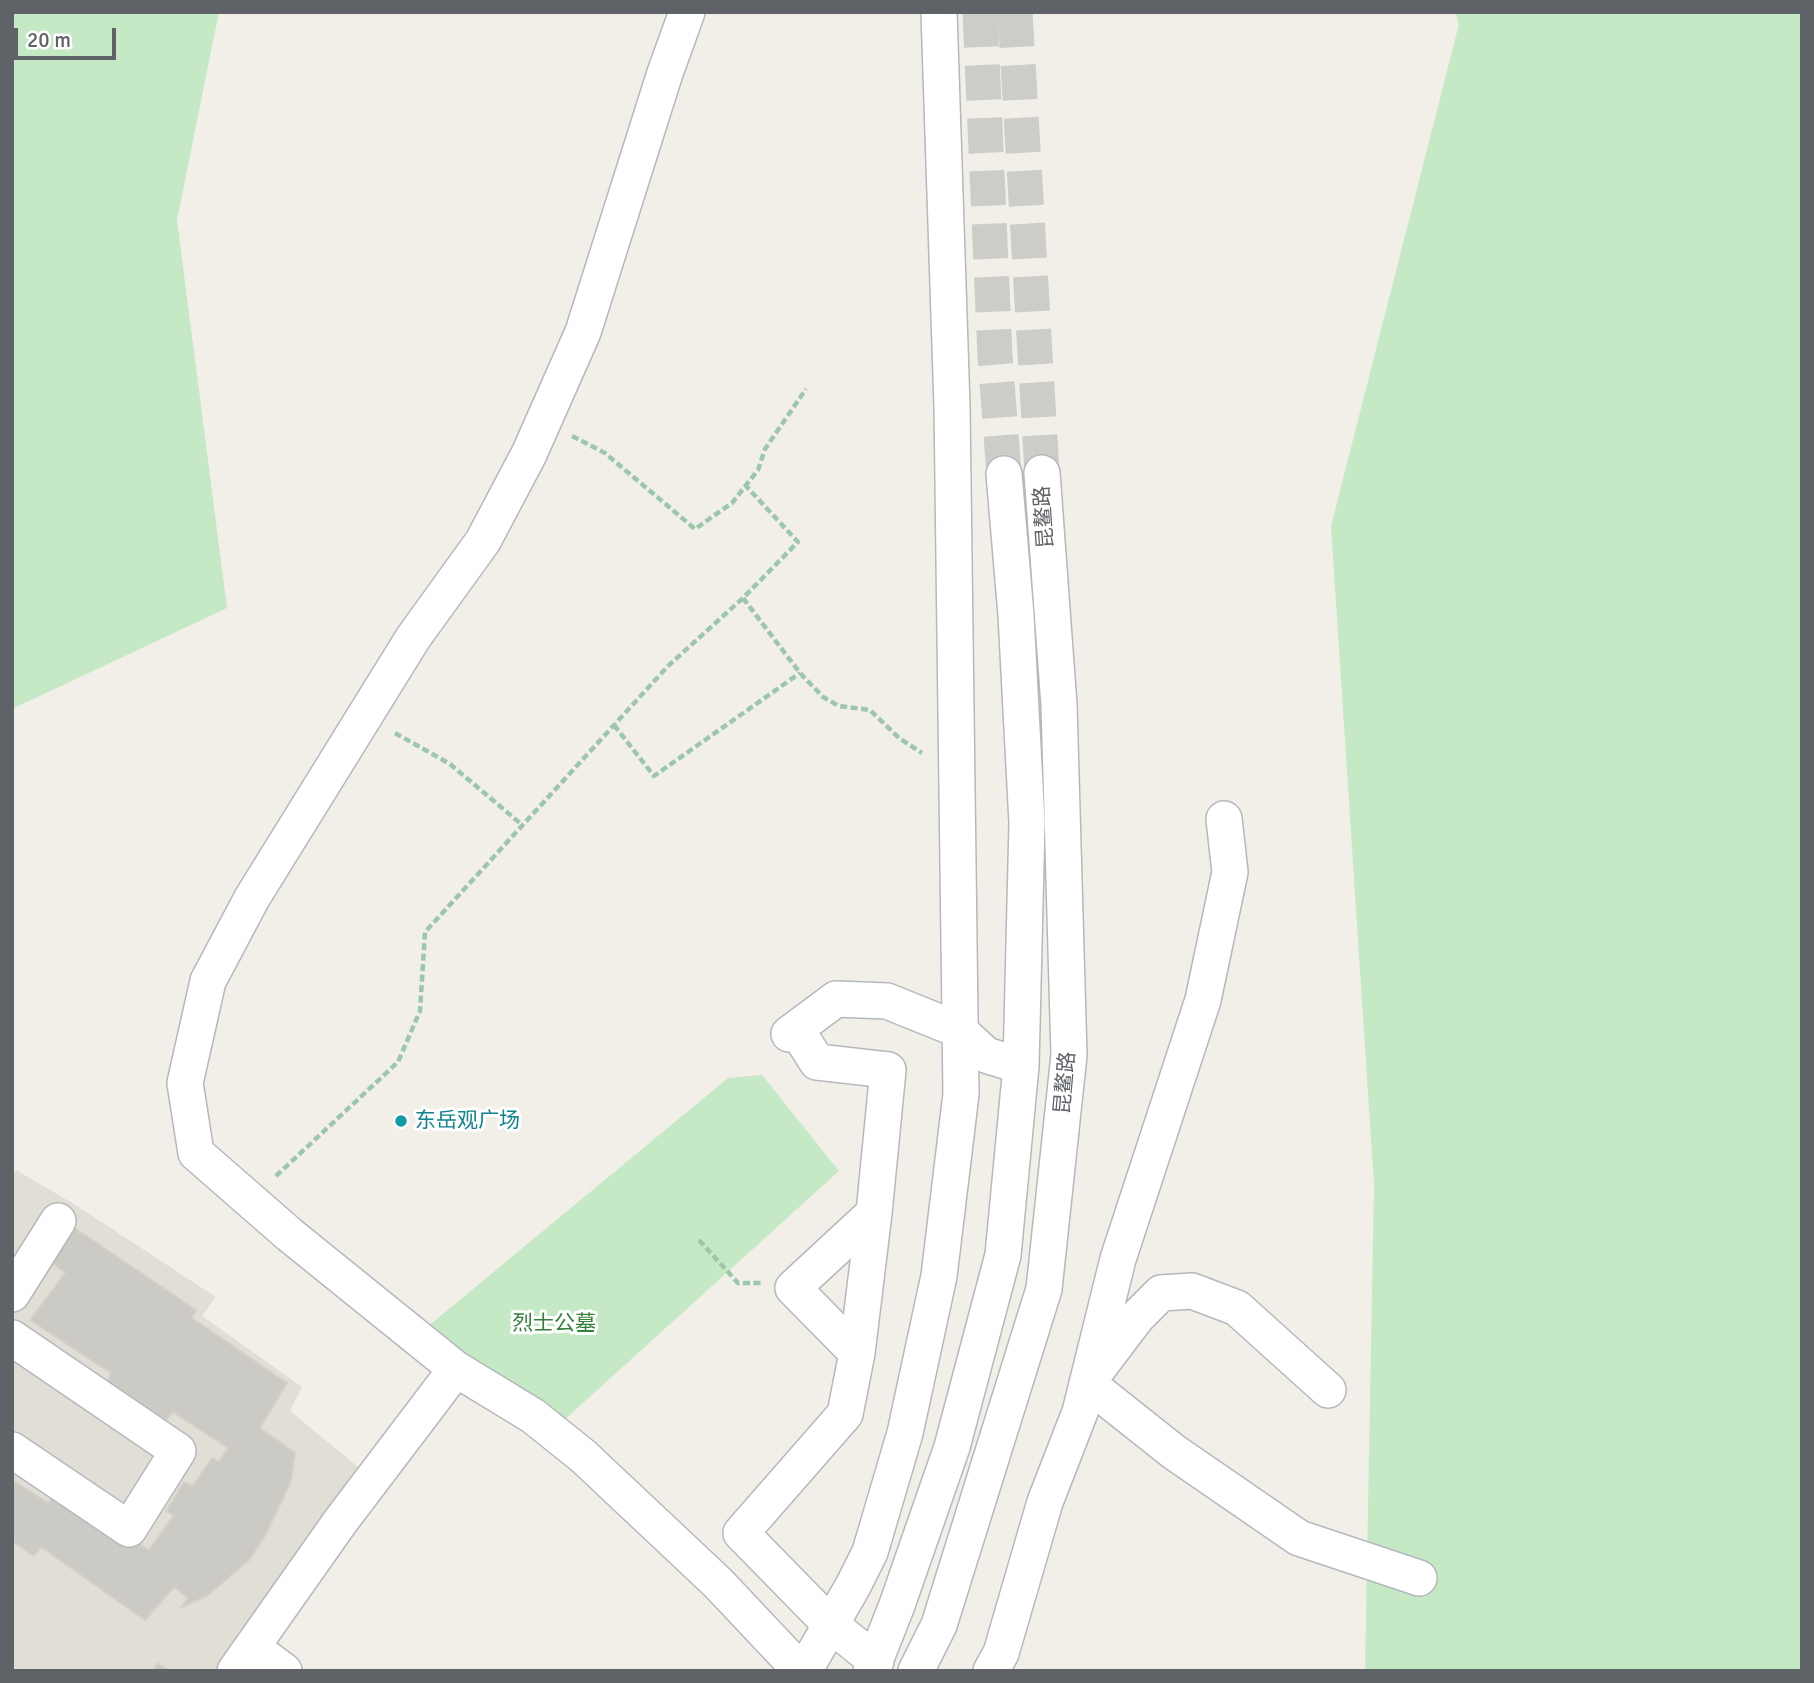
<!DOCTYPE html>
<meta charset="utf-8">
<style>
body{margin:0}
#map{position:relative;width:1814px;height:1683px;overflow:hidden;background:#f1efe8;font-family:Signika,sans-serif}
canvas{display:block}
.frame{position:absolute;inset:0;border:14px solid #5f6368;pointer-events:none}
.scale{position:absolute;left:14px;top:28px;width:102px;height:32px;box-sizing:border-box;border:4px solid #5f6368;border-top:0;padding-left:9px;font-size:21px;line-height:24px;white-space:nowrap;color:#5f6368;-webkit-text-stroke:5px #fff;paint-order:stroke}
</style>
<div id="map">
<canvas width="1814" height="1683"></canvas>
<div class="frame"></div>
<div class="scale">20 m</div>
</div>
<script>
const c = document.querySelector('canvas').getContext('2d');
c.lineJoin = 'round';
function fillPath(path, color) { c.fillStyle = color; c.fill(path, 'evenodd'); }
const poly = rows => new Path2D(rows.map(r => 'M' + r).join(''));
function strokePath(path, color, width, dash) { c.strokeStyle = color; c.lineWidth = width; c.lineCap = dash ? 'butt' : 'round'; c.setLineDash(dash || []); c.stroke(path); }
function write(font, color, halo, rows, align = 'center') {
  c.font = font + ' Signika,"Noto Sans SC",sans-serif'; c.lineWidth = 6; c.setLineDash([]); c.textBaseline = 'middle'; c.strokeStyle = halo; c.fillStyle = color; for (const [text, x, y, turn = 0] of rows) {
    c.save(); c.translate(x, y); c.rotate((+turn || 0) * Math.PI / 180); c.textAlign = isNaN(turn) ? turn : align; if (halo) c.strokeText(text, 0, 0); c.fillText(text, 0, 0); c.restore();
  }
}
fillPath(poly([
 [16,1170,74,1204,216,1297,202,1316,302,1387,290,1411,369,1476,220,1671,12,1671,12,1176]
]), '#e1ded6');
fillPath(poly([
 [12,12,219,12,177,220,227,608,12,709],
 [1455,12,1802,12,1802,1671,1365,1671,1374,1185,1331,526,1459,24],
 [762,1075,839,1171,552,1431,415,1337,728,1078]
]), '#c5e8c5');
const building = poly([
 [73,1227,196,1310,192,1318,287,1383,260,1428,295,1453,291,1481,266,1534,250,1559,207,1596,180,1608,188,1598,174,1587,145,1620,41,1547,34,1556,12,1541,12,1480,48,1503,56,1492,149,1550,174,1515,166,1511,184,1482,193,1486,212,1458,219,1462,228,1448,173,1412,166,1420,107,1383,111,1373,30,1320,65,1273,50,1261,73,1227],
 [157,1663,170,1671,153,1671,157,1663]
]);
fillPath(building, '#cccac5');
strokePath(building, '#d6d1c6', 2);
strokePath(poly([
 [980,12,995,356,1004,474],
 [1015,12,1042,473]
]), '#ccccc8', 35, [35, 18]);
const minor = poly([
 [796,1029,817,1062,888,1070,874,1213],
 [789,1034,836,999,887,1001,959,1030,986,1055,1021,1066],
 [12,1294,58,1221],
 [12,1338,178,1451,129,1529,12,1450],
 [857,1353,793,1288,874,1213,857,1353,845,1414,741,1533,831,1625,876,1661],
 [456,1369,533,1416,583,1456,718,1583,801,1671],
 [1328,1390,1237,1308,1192,1291,1161,1293,1137,1317,1087,1383,1174,1452,1299,1538,1419,1578],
 [253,1648,284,1671],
 [235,1671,340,1522,456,1369,290,1235,196,1153,185,1083,208,981,252,898,413,638,483,541,529,454,583,332,665,73,687,12],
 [804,1671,853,1586,870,1552,905,1433,939,1276,961,1094,952,406,939,12],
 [871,1671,897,1605,952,1447,1003,1255,1021,1066,1027,823,1016,615,1004,474],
 [916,1671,939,1625,1044,1289,1069,1055,1059,705,1042,473],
 [991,1671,1001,1653,1045,1502,1080,1412,1118,1259,1203,1000,1230,872,1224,819]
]);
strokePath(minor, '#b5b8bc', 38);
strokePath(poly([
 [572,436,605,453,695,529,732,503,758,470,765,449,806,389],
 [743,598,800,673,823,697,839,706,870,710,899,738,922,753],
 [614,725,654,776,800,673],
 [395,733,450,764,521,824],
 [276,1176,398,1062,420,1011,425,932,668,666,743,598,798,542,746,486],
 [699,1240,738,1283,762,1283]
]), '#9cc7a9', 4.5, [7, 3.5]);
strokePath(minor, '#fff', 35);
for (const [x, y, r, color] of [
 [401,1121,7,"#0f9aa8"]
]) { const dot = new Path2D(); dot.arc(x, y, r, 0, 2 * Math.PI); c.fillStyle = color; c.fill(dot); strokePath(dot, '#fff', 2.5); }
write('21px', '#5f6368', '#fff', [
 ["昆鳌路",1045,517,-94],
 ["昆鳌路",1066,1083,-85]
]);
write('21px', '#0d838f', '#fff', [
 ["东岳观广场",415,1121]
], 'left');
write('21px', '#348238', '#fff', [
 ["烈士公墓",554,1324]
]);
</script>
